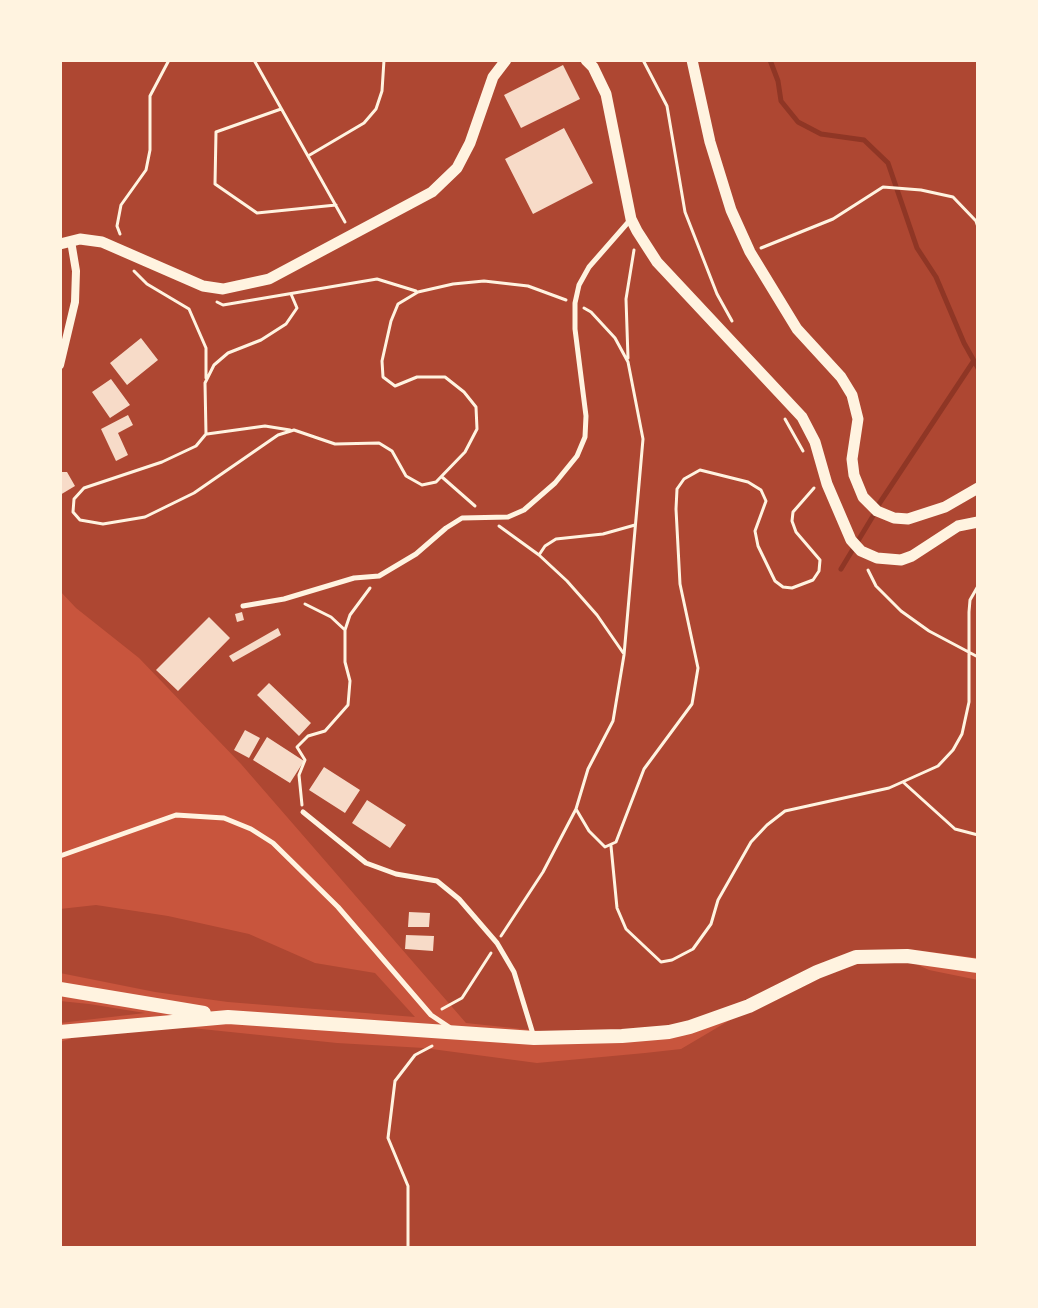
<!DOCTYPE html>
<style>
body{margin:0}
#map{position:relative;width:1038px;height:1308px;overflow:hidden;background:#c8553d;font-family:"Space Grotesk",sans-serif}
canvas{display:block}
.frame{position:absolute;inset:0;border:62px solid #fff3e0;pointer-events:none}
</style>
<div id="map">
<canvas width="1038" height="1308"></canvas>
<div class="frame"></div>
</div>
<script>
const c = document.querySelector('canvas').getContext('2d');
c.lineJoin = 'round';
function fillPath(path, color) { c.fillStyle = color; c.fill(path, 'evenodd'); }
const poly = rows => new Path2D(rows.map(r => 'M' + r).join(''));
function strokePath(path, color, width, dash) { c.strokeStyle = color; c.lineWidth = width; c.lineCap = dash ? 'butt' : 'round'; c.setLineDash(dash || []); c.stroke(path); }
fillPath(poly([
 [60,60,978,60,978,958,908,949,853,954,753,1001,679,1027,588,1036,466,1023,241,764,139,658,76,608,60,591],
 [96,905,168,916,249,934,315,963,375,973,415,1017,228,1002,155,992,60,973,60,909],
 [905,959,929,970,978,980,978,1248,60,1248,60,1042,78,1036,182,1027,337,1043,424,1048,537,1063,645,1053,681,1049,769,997,851,965],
 [60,1001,89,1004,145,1013,60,1023]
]), '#ae4732');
strokePath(poly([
 [770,60,778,81,781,101,798,122,821,134,864,140,888,163,917,248,936,277,964,343,978,368],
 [879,504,973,362],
 [841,569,873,516]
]), '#8f3625', 5);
fillPath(poly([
 [563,65,580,99,521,128,504,95],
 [564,128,593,183,533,214,505,159],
 [141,338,158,360,127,385,110,363],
 [111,379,130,405,110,418,92,392],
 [128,415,133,425,118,433,128,455,116,461,101,429],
 [62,472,67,472,75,486,60,495,60,473],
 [242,612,244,620,237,622,235,614],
 [209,617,230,638,178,691,156,670],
 [278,628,281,635,233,662,229,656],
 [269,683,311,723,299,736,257,695],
 [245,730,260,738,249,758,234,750],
 [267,737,304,761,290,783,253,760],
 [324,767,360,790,345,813,309,790],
 [367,800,406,825,390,848,352,823],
 [409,912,430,913,429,927,408,927],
 [406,935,434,936,433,951,405,949]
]), '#f7dbc8');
strokePath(poly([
 [254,60,345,222],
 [643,60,667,106,685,212,717,294,732,321],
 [281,109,216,132,215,184,257,213,336,205],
 [308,156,364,123,376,109,382,91,384,60],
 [120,234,117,226,121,205,146,170,150,150,150,96,169,60],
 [761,248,833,219,883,187,921,190,953,197,976,221,978,227],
 [134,271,147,284,189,309,206,348,206,378],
 [291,294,297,308,286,324,261,340,228,353,214,365,205,383,206,434,196,446,162,462,84,488,74,499,73,512,80,520,103,524,145,517,194,493,278,435,294,430,335,444,379,443,392,451,406,476,422,485,436,482,465,452,477,429,476,407,464,392,445,377,417,377,395,386,383,377,382,361,391,321,398,304,418,292,453,284,484,281,528,286,566,300],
 [217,302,223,305,377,279,416,291],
 [628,358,626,299,634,250],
 [785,419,803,451],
 [207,434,265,426,290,430],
 [442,477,475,506],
 [499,526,539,555,567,581,597,615,624,654],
 [539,555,545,546,556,539,603,534,635,525],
 [868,570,876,586,901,611,929,631,978,657],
 [305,604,331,617,345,630],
 [903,782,955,829,978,835],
 [302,805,299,775,305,760,297,747,308,736,325,731,348,705,350,681,345,662,345,630,350,615,370,588],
 [576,809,589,831,605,847,616,842,644,769,692,704,698,668,680,584,676,509,677,489,684,479,700,470,748,482,761,490,766,501,755,531,758,546,775,581,783,587,792,588,813,580,819,571,820,560,796,532,792,521,793,512,814,488],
 [611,846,617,908,626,929,661,962,672,960,693,949,711,924,718,900,751,842,767,825,785,811,889,788,938,766,953,750,962,734,969,702,969,612,970,600,978,586],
 [501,936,543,872,576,809,588,769,613,721,624,655,643,439,628,362,615,338,591,312,584,308],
 [442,1009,462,998,491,953],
 [408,1248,408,1186,388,1138,395,1081,415,1055,432,1046]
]), '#fff3e0', 3);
strokePath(poly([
 [243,606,284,599,354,578,379,576,416,554,446,528,462,518,508,517,524,510,555,483,577,456,585,437,586,416,575,329,575,303,579,285,589,267,631,219],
 [303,812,366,863,396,874,437,881,459,899,497,943,514,972,533,1034],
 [60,856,176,815,224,818,251,829,273,843,338,907,431,1015,449,1027]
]), '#fff3e0', 5);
strokePath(poly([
 [60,365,75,302,76,271,71,241]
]), '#fff3e0', 8);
strokePath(poly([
 [586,60,593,67,606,94,631,219,637,231,657,262,802,417,815,442,827,484,851,540,861,551,877,558,901,560,912,556,958,526,978,522],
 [692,60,710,142,731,210,750,252,797,329,841,377,852,395,858,419,852,459,854,475,863,497,877,511,894,518,908,519,945,507,978,488],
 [60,244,80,239,102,242,203,286,223,289,269,279,432,192,457,168,470,143,493,77,506,60]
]), '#fff3e0', 11);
strokePath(poly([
 [60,989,204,1013],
 [60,1032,228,1017,534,1038,622,1036,669,1032,690,1027,749,1006,817,972,856,957,907,956,978,966]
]), '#fff3e0', 14);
</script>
